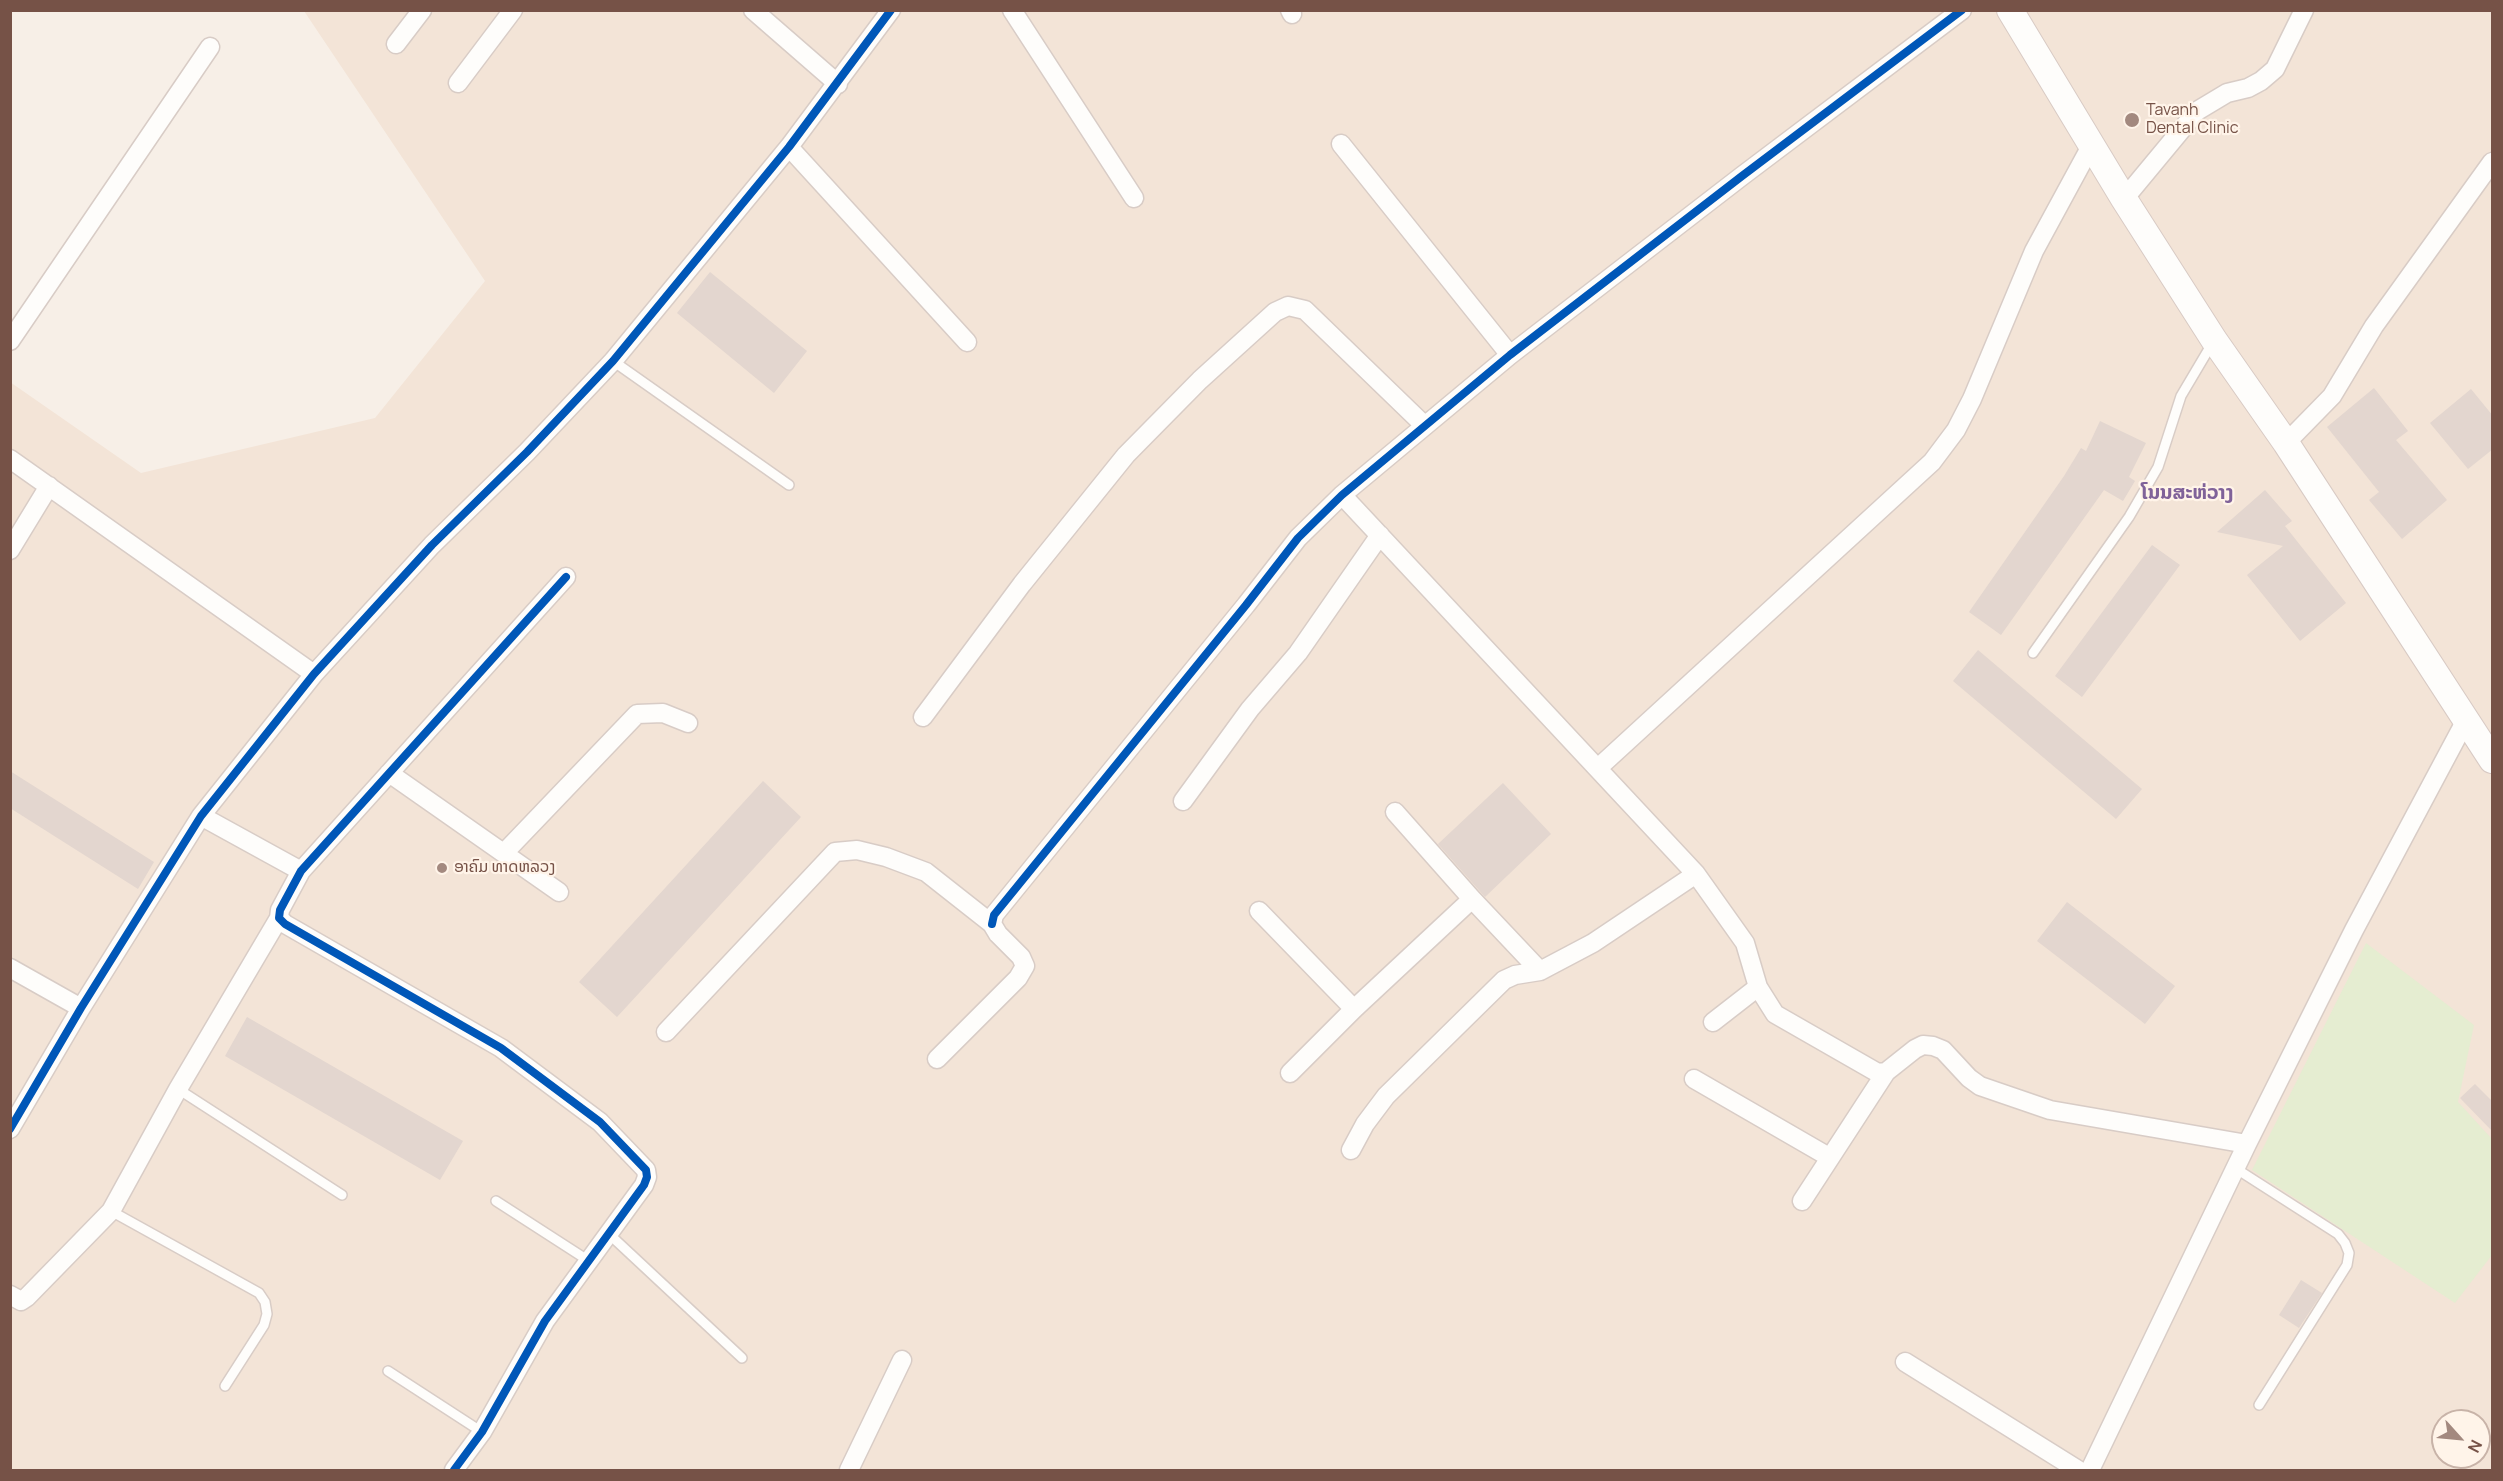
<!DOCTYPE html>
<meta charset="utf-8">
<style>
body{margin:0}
#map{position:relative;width:2503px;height:1481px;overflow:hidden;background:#f7efe7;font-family:Manrope,sans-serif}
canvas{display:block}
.frame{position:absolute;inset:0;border:12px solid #765247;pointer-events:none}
.north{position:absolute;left:2431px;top:1409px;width:60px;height:60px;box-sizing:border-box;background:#fff4e9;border:2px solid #c8b3a8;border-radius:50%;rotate:117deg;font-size:16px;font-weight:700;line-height:24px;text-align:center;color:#765247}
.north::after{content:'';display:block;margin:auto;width:21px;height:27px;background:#a3897f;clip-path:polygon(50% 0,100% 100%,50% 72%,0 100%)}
</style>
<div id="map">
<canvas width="2503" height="1481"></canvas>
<div class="frame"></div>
<div class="north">N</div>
</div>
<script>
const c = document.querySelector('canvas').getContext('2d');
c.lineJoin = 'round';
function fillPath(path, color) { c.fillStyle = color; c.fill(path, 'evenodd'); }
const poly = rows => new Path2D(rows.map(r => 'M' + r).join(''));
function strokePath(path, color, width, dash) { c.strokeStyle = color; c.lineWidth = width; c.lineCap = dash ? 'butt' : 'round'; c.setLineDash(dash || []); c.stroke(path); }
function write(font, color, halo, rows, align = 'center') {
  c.font = font + ' Manrope,"Noto Sans Lao",sans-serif'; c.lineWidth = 4.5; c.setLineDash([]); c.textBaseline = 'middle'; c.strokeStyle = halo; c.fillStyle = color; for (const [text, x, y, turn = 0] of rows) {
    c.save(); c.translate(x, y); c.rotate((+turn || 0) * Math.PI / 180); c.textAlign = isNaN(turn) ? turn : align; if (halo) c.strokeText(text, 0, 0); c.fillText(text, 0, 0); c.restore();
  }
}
fillPath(poly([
 [304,11,2492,11,2492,1470,11,1470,10,382,141,473,375,418,485,281],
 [2443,1421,2479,1421,2479,1457,2443,1457]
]), '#f3e4d7');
fillPath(poly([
 [2366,943,2474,1025,2458,1102,2492,1139,2492,1255,2455,1303,2252,1170]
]), '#e5edd1');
fillPath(poly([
 [710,272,807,351,774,393,677,313],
 [2374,388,2408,431,2396,440,2447,500,2402,539,2369,500,2379,492,2327,427],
 [2471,389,2493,416,2493,449,2468,469,2430,423],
 [2100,421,2146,443,2129,477,2135,481,2123,501,2104,490,2001,635,1969,612,2064,476,2081,448,2086,451],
 [2265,490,2292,521,2285,526,2346,603,2300,641,2247,575,2283,546,2217,532],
 [2152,545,2180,565,2082,697,2055,676],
 [1978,650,2142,789,2116,819,1953,681],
 [10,771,154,862,138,889,10,808],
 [763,781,801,817,617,1017,579,982],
 [1503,783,1551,834,1485,897,1438,844],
 [2067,902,2175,986,2145,1024,2037,941],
 [247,1017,463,1141,440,1180,225,1056],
 [2475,1084,2493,1102,2493,1132,2460,1098],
 [2301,1280,2322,1293,2299,1328,2279,1315]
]), '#e3d6cf');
const lane = poly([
 [613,361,789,485],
 [2033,653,2129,517,2158,467,2181,396,2213,342],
 [178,1089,342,1195],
 [2235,1168,2338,1234,2345,1243,2349,1253,2347,1265,2259,1405],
 [496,1201,589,1261],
 [111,1211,259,1293,265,1302,267,1314,264,1325,225,1386],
 [609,1234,742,1358],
 [388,1371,482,1432]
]);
const street = poly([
 [753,10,838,84],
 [1012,10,1134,198],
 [1290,10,1292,14],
 [396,44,422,10],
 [458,83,513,10],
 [1341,144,1510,355],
 [789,147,967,342],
 [2124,199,2197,111,2227,93,2248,88,2261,81,2275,69,2304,10],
 [10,341,210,47],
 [2286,443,2332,396,2374,326,2492,162],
 [10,459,314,674],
 [1342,495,1696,874,1745,943,1758,987,1775,1014,1878,1073,1886,1072,1915,1049,1923,1045,1933,1046,1943,1050,1969,1078,1980,1086,2050,1110,2247,1144],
 [10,550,49,486],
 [923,717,1022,584,1126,455,1200,380,1275,312,1288,306,1305,310,1425,426],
 [1598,768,1932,462,1956,430,1972,399,2034,251,2091,146],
 [389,773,559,892],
 [1183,801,1250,709,1298,653,1380,535],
 [1395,812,1472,899,1540,971],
 [201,816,301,871],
 [504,853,637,714,663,713,688,723],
 [1259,911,1354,1009],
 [992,924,994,915,1246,605,1298,538,1342,495,1510,355,1742,176,1962,10],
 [10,968,81,1008],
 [1713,1022,1758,987],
 [666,1032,835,852,857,850,886,857,926,872,992,924,998,934,1021,957,1025,966,1018,978,937,1059],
 [1290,1073,1354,1009,1472,899],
 [1694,1079,1829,1157],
 [10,1129,81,1008,201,816,314,674,432,545,527,452,613,361,789,147,891,10],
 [1351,1150,1365,1124,1386,1096,1504,980,1515,975,1540,971,1593,943,1696,874],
 [1802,1201,1886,1072],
 [10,1295,21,1301,27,1297,111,1211,178,1089,279,918],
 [1905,1362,2078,1470],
 [454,1470,482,1432,545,1321,644,1185,647,1177,646,1170,600,1122,501,1048,285,924,279,918,280,910,301,871,566,577],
 [849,1470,902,1360],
 [2090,1470,2247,1144,2354,930,2466,720]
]);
const secondary = poly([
 [2010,10,2124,199,2214,340,2286,443,2492,760]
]);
strokePath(lane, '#d8ccc6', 12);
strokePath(street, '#d8ccc6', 21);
strokePath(secondary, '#d8cac4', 28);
strokePath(lane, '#fefdfb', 9);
strokePath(street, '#fefdfb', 18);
strokePath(secondary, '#fefdfb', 26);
strokePath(poly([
 [992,924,994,915,1246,605,1298,538,1342,495,1510,355,1742,176,1962,10],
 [10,1129,81,1008,201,816,314,674,432,545,527,452,613,361,789,147,891,10],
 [454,1470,482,1432,545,1321,644,1185,647,1177,646,1170,600,1122,501,1048,285,924,279,918,280,910,301,871,566,577]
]), '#0057b8', 8);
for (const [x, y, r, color] of [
 [2132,120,8,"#a3897f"],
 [442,868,6,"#a3897f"]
]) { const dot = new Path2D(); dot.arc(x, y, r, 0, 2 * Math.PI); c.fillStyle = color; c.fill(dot); strokePath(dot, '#fff4e9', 2); }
write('16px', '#765247', '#fff4e9', [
 ["Tavanh",2146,111],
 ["Dental Clinic",2146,129],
 ["ອາຄົມ ທາດຫລວງ",454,868]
], 'left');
write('bold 20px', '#806299', '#fff4e9', [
 ["ໂນນສະຫ່ວາງ",2187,493]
]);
</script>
